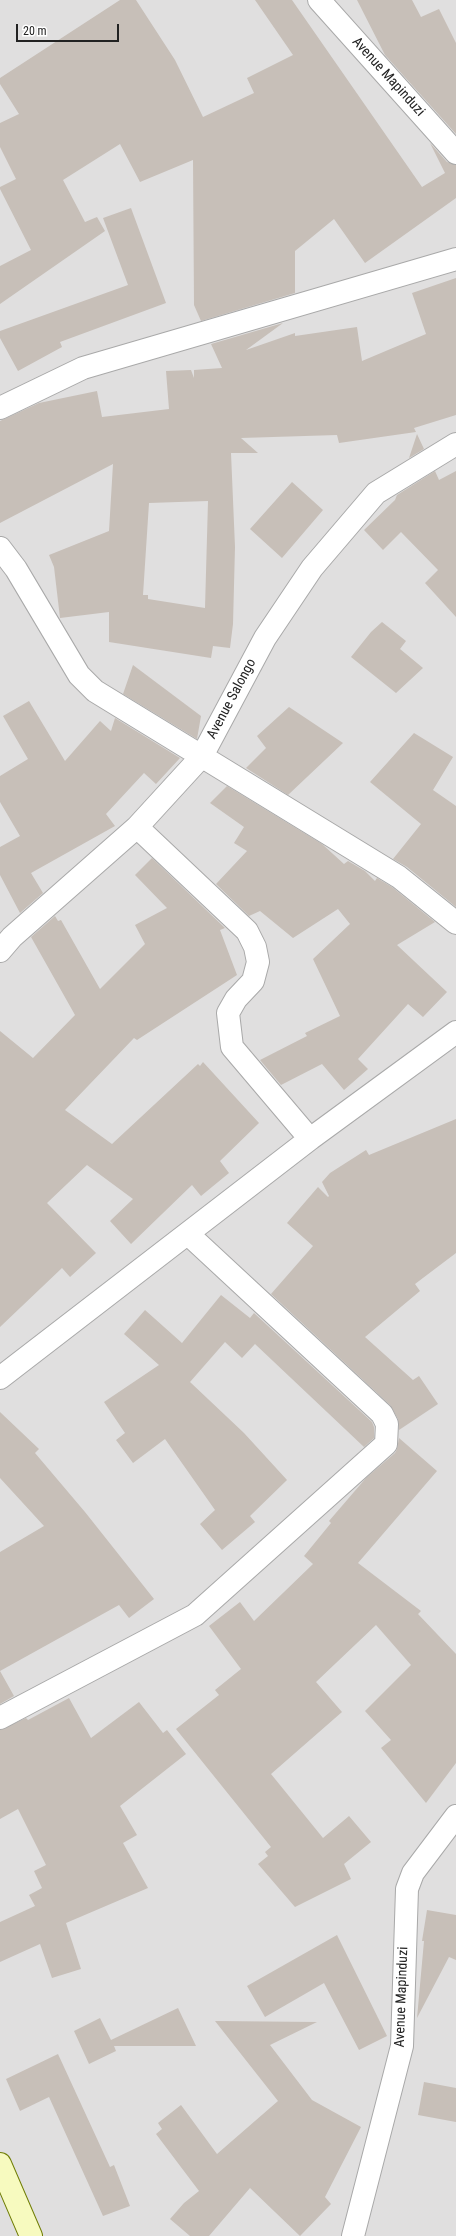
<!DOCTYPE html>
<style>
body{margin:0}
#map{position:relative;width:456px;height:2236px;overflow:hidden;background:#f2efe9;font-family:"Roboto Condensed",sans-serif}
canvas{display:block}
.scale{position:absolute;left:16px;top:24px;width:103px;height:18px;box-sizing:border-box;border:2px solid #222;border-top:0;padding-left:5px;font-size:12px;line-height:14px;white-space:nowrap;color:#222;-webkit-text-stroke:3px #fff;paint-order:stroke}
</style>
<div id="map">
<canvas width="456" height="2236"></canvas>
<div class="scale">20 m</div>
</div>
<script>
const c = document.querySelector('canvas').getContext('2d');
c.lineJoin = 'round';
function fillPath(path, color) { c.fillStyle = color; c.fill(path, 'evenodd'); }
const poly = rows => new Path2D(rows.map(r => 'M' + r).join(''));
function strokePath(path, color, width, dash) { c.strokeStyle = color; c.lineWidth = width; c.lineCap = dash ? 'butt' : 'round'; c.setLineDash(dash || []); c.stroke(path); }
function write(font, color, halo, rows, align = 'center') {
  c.font = font + ' "Roboto Condensed",sans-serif'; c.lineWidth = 3.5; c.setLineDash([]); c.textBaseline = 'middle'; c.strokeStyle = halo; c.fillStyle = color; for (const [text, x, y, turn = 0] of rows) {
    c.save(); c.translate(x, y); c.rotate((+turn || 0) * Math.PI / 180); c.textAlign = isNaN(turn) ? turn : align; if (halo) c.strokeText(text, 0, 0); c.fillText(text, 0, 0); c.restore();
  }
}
fillPath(poly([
 [0,0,456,0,456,2236,0,2236]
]), '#e0dfdf');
fillPath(poly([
 [120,0,136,0,175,60,203,117,254,93,247,78,293,55,255,0,292,0,422,187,445,173,430,143,447,162,456,165,456,198,365,263,334,219,295,251,295,293,201,321,194,305,193,160,140,182,120,144,63,180,85,222,97,217,105,231,0,304,0,266,31,250,0,189,0,187,16,179,0,147,0,123,19,114,0,84,0,78],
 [357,0,412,0,421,17,439,9,456,43,456,134,385,55],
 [131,208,166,303,60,342,62,347,18,371,0,338,0,331,128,285,103,218],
 [456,278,456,415,414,428,416,432,339,443,337,435,241,438,258,453,231,453,235,547,233,624,230,648,213,646,211,658,109,642,109,612,60,618,54,567,49,555,109,531,113,464,0,523,0,421,39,403,97,391,102,417,169,409,166,371,191,370,194,378,194,370,222,368,211,344,283,323,246,350,295,333,295,336,357,327,362,361,426,334,412,293],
 [208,501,205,608,148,599,148,595,143,595,149,503],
 [417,434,424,449,409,458],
 [435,471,439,480,456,471,456,617,425,583,438,570,401,532,383,550,364,530,395,500,397,495],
 [292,482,323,510,282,558,250,529],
 [382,622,406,641,400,649,423,668,396,693,351,657,371,632],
 [133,665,201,716,197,739,123,694],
 [29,701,65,761,100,721,111,731,115,718,180,758,156,784,144,773,106,814,115,826,31,873,43,893,20,913,0,875,0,847,20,836,0,802,0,776,28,759,3,716],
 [289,707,343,743,288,795,246,768,266,748,257,736],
 [414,733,453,757,433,790,456,806,456,907,407,867,393,859,421,824,370,782],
 [227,786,322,844,344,864,348,861,365,871,375,881,377,878,392,887,435,922,397,945,447,992,423,1017,408,1004,358,1059,368,1069,344,1090,322,1064,281,1085,260,1060,307,1036,305,1033,340,1016,313,959,350,924,338,909,293,938,260,911,249,916,216,884,247,851,234,843,244,827,210,803],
 [152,858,225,928,220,930,237,975,137,1040,134,1038,65,1110,112,1144,198,1064,200,1066,203,1062,259,1123,220,1161,229,1173,201,1196,192,1185,131,1244,110,1221,133,1199,87,1165,47,1203,96,1253,70,1277,62,1268,0,1327,0,1031,33,1058,75,1015,31,937,55,916,58,921,61,920,100,989,145,944,135,925,167,908,135,875],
 [456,1119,456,1253,415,1284,420,1291,365,1337,413,1380,419,1376,438,1404,399,1430,398,1419,390,1405,271,1294,313,1246,287,1223,318,1187,328,1197,329,1196,322,1182,330,1173,366,1150,369,1155],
 [221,1295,250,1318,254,1313,372,1422,374,1427,374,1438,364,1447,255,1344,242,1358,225,1342,190,1382,244,1433,287,1480,250,1516,255,1522,222,1550,200,1524,215,1510,165,1439,133,1463,116,1440,125,1433,104,1402,159,1365,124,1334,145,1310,182,1343],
 [0,1412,39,1449,35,1453,85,1512,154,1599,129,1618,119,1605,0,1671,0,1552,44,1526,0,1478],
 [399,1438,437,1471,358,1563,421,1611,418,1614,456,1654,456,1763,426,1803,381,1748,391,1740,365,1711,411,1665,376,1625,316,1682,342,1712,271,1774,323,1838,349,1816,371,1842,344,1864,351,1879,295,1907,258,1864,268,1856,265,1852,271,1847,176,1729,219,1695,215,1690,241,1669,209,1626,240,1602,254,1621,313,1564,304,1556,331,1523,329,1521,366,1478,395,1453,397,1449],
 [0,1671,14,1696,0,1704],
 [69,1698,91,1738,139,1702,163,1733,167,1730,186,1754,120,1806,137,1835,123,1843,148,1888,66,1923,81,1969,52,1978,40,1944,0,1962,0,1922,35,1906,29,1895,42,1888,34,1871,46,1865,18,1809,0,1819,0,1730,26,1718,28,1720],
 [427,1910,456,1915,456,1960,449,1957,417,2018,424,1941,422,1941],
 [337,1935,387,2036,359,2050,324,1983,265,2017,247,1986],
 [178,2008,196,2046,114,2046,116,2051,89,2064,74,2031,100,2018,111,2040],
 [215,2021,317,2022,270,2045,312,2100,361,2127,325,2197,331,2204,300,2236,250,2188,209,2236,190,2236,170,2219,184,2203,199,2191,156,2134,162,2129,158,2123,181,2105,217,2154,278,2101],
 [58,2054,110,2167,114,2165,130,2206,103,2216,49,2097,20,2111,6,2079],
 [424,2082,456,2088,456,2122,418,2115]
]), '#c7bfb8');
const street = poly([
 [319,0,456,153],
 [0,408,83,368,456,259],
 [0,548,16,569,79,675,95,691,399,877,456,923],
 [137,827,247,931,255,947,258,962,253,981,236,999,228,1013,232,1047,310,1139],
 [0,951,12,937,137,827,202,756,265,638,312,568,376,493,456,444],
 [0,1378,310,1139,456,1032],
 [0,1718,195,1615,386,1444,387,1424,382,1414,188,1234],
 [353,2236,402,2046,407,1889,413,1873,456,1816]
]);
const secondary = poly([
 [0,2164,31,2236]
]);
strokePath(street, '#a9a9a9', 24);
strokePath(secondary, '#707d05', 24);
strokePath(street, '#fff', 22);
strokePath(secondary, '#f7fabf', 22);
write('14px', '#222', '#fff', [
 ["Avenue Mapinduzi",388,77,48],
 ["Avenue Salongo",232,699,-62],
 ["Avenue Mapinduzi",402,1997,-88]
]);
</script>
